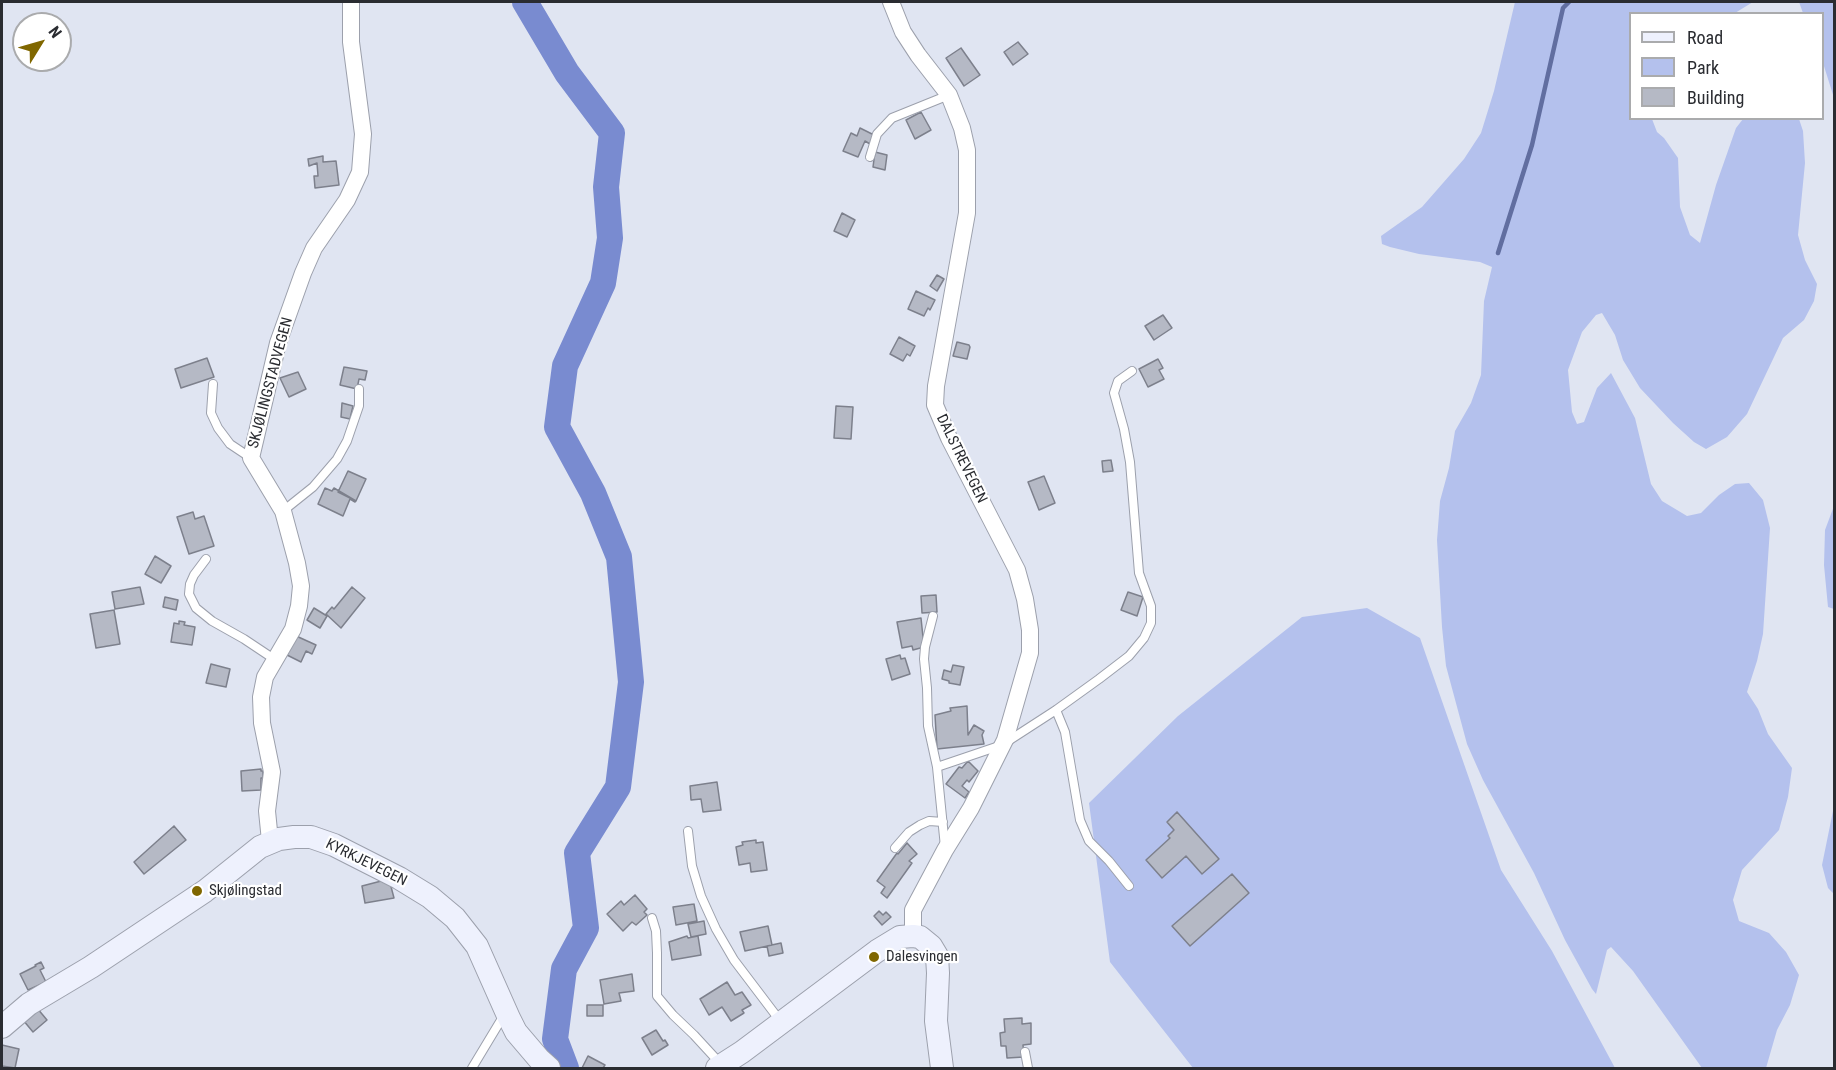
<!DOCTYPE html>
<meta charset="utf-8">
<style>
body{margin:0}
#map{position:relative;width:1836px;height:1070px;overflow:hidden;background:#e0e5f2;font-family:"Roboto Condensed",sans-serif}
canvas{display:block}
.frame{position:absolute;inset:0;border:3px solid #2a2c31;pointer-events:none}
.legend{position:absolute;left:1629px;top:12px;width:195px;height:108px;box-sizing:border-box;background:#fff;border:2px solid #aaabad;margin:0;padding:8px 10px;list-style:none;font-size:18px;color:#2a2c31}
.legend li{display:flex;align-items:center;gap:12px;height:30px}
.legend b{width:30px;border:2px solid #aaabad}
.north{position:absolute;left:12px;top:12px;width:60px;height:60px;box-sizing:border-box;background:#fff;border:2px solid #aaabad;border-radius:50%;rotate:53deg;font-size:16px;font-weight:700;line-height:24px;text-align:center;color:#2a2c31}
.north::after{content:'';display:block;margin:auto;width:21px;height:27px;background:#806700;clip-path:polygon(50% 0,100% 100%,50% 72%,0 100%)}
</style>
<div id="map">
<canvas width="1836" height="1070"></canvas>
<div class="frame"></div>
<ul class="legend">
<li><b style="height:8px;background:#eef1fd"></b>Road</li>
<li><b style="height:16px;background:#b4c1ed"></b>Park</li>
<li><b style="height:16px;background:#b5b9c5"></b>Building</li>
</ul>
<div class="north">N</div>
</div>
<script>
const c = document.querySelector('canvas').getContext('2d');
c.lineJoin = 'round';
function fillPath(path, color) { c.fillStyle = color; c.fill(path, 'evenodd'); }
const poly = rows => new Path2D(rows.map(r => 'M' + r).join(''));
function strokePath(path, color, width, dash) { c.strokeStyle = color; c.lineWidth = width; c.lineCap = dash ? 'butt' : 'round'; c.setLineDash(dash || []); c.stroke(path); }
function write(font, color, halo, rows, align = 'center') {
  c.font = font + ' "Roboto Condensed",sans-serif'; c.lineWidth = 4.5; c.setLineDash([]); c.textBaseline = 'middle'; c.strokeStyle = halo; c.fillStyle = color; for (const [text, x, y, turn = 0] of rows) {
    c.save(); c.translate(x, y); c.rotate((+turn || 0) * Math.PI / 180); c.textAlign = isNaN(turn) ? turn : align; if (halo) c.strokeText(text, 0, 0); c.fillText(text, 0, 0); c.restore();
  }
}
fillPath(poly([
 [1515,2,1753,2,1735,13,1630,14,1630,118,1652,119,1657,132,1664,138,1678,158,1680,207,1690,235,1700,243,1716,185,1736,128,1743,119,1799,119,1803,131,1805,163,1798,235,1805,260,1817,284,1814,301,1804,320,1783,338,1747,414,1727,437,1706,449,1694,442,1673,423,1640,388,1623,360,1615,335,1602,313,1596,315,1582,332,1568,370,1572,412,1577,424,1584,422,1597,388,1611,373,1635,418,1651,484,1662,501,1687,516,1701,513,1719,495,1735,484,1749,483,1763,500,1770,528,1763,634,1757,661,1747,692,1758,709,1768,734,1792,768,1788,797,1779,830,1742,870,1733,900,1739,921,1769,933,1786,952,1799,975,1790,1005,1777,1030,1766,1068,1702,1068,1633,971,1611,947,1607,950,1596,994,1592,989,1565,940,1534,873,1483,780,1467,744,1446,666,1442,627,1437,540,1440,501,1449,468,1455,431,1471,403,1481,375,1484,301,1492,267,1480,262,1419,254,1390,247,1382,244,1381,236,1422,207,1464,159,1481,133,1494,91],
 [1799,2,1834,2,1834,98,1823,63,1822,14,1803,13],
 [1834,506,1834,609,1828,607,1824,565,1825,530],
 [1367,608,1420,638,1501,870,1552,951,1615,1068,1193,1068,1110,962,1089,803,1178,716,1302,617],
 [1834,806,1834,894,1828,888,1822,865]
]), '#b4c1ed');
strokePath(poly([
 [1498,253,1532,145,1563,8,1569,2]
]), '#616ea0', 4.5);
strokePath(poly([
 [525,2,567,73,612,133,606,187,610,238,603,283,565,366,557,427,593,493,619,557,631,682,618,787,577,853,586,928,564,969,555,1039,566,1068]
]), '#798bd0', 26);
const building = poly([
 [1018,42,1028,54,1013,65,1004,52,1018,42],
 [961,48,980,75,964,86,946,58,961,48],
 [921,112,931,130,915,139,906,120,921,112],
 [860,128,874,135,870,144,865,141,858,157,843,151,851,133,857,136,860,128],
 [875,152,887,155,885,170,873,167,875,152],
 [323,156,323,162,336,161,339,185,315,188,314,176,318,176,317,163,309,166,308,159,323,156],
 [842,213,855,220,847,237,834,231,842,213],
 [937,275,944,279,937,291,930,286,937,275],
 [916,291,935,300,930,310,928,308,924,316,908,309,916,291],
 [1163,315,1172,328,1154,340,1145,326,1163,315],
 [899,337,915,346,910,356,907,354,903,361,890,354,899,337],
 [957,342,969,345,970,347,967,359,953,356,957,342],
 [207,358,214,377,181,388,175,369,207,358],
 [1158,359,1163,368,1159,370,1164,379,1148,387,1139,369,1158,359],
 [344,367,367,371,365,380,359,379,357,389,340,385,344,367],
 [298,372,306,389,289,397,280,378,298,372],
 [342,403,353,406,350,419,341,417,342,403],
 [836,406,853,407,851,439,834,438,836,406],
 [1111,460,1113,471,1103,472,1102,461,1111,460],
 [348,471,366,479,356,501,338,492,348,471],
 [1044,476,1055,503,1039,510,1028,482,1044,476],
 [325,488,332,491,334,488,356,501,355,502,350,499,343,516,318,504,325,488],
 [193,512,195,519,204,516,214,546,189,554,177,517,193,512],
 [155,556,171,566,161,583,145,574,155,556],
 [140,587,144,604,115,609,112,592,140,587],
 [352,587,365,598,341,628,326,614,332,607,334,609,352,587],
 [1128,592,1143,597,1137,616,1121,610,1128,592],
 [936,595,937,612,922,613,921,596,936,595],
 [165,597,178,600,176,610,163,607,165,597],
 [314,608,327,616,320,628,307,620,314,608],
 [114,610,120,644,96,648,90,614,114,610],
 [921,618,924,647,913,650,912,646,902,648,897,622,921,618],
 [179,621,185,622,184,625,195,627,192,645,171,642,174,623,179,624,179,621],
 [294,635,316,645,312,654,306,651,301,662,285,654,294,635],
 [900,655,901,659,905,658,910,674,892,680,886,659,900,655],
 [211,664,230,669,226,687,206,683,211,664],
 [953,665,964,667,960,685,949,683,949,681,942,679,944,670,951,672,953,665],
 [967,706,968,735,974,725,984,731,982,735,984,744,937,749,935,715,951,711,950,708,967,706],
 [968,761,978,771,969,782,967,780,962,786,969,792,965,798,946,784,959,767,962,768,968,761],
 [261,769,261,771,263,771,263,778,261,778,261,790,242,791,241,771,261,769],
 [717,782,721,810,703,812,701,799,691,800,690,786,717,782],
 [1177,812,1219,859,1202,874,1186,856,1162,878,1146,860,1170,838,1168,836,1174,830,1167,822,1177,812],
 [174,826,186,840,144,874,134,862,174,826],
 [756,840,756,843,763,842,767,870,751,872,750,863,739,865,736,847,743,845,742,842,756,840],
 [907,843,917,854,909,861,912,863,887,898,881,893,885,887,877,881,897,853,898,854,907,843],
 [1232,874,1249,893,1190,946,1172,926,1232,874],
 [389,879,394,898,365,903,362,886,389,879],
 [635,895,647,909,644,912,647,915,636,925,632,922,623,931,607,914,621,901,624,905,635,895],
 [694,904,697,921,676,925,673,907,694,904],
 [879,911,883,915,886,912,891,917,882,925,874,916,879,911],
 [704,921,706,934,691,937,688,924,704,921],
 [768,926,772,945,745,951,740,932,768,926],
 [687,936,688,938,698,936,701,955,672,960,669,942,687,936],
 [781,943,783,953,769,956,767,946,781,943],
 [41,962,44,968,40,970,46,982,28,990,20,974,36,966,35,965,41,962],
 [632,974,634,991,619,993,621,1001,604,1004,600,980,632,974],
 [727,982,735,995,742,992,751,1005,742,1010,744,1013,731,1021,722,1007,709,1015,700,999,727,982],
 [587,1005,603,1005,603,1016,587,1016,587,1005],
 [37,1008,47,1020,33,1032,23,1020,37,1008],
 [1022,1018,1022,1024,1031,1023,1031,1044,1023,1045,1024,1057,1007,1058,1006,1046,1001,1046,1000,1033,1005,1032,1004,1019,1022,1018],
 [656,1030,663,1041,665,1040,668,1045,652,1055,642,1038,656,1030],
 [2,1045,19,1049,15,1068,2,1066,2,1045],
 [588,1056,605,1065,603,1068,582,1068,588,1056]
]);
fillPath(building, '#b5b9c5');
strokePath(building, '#7d808c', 1.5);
const lane = poly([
 [870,157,877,134,892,118,949,95],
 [213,384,211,413,218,428,230,444,251,458],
 [283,511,313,487,337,459,347,441,359,406,359,389],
 [206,559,194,575,190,584,189,594,196,608,212,621,244,639,274,659],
 [933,616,925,647,924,659,927,688,928,726,937,767,945,847],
 [1056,710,1065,732,1080,820,1089,841,1109,861,1129,886],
 [937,767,1002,745,1056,710,1099,679,1129,656,1144,638,1151,623,1151,606,1139,573,1130,462,1124,429,1114,393,1118,381,1132,371],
 [688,831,692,866,701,896,716,929,734,960,781,1022],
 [895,848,909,832,920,825,929,821,943,822],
 [652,918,656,931,657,953,657,996,673,1015,694,1035,717,1060,720,1066],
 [1025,1052,1028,1068],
 [472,1068,504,1015]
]);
const street = poly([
 [891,2,903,32,918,55,949,95,962,128,967,150,967,213,936,386,935,405,949,438,1017,570,1025,599,1030,630,1030,653,1005,740,971,808,945,850,913,910,913,936],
 [270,841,267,811,272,772,262,723,261,697,265,677,293,629,299,606,301,586,297,563,283,511,251,458,278,343,303,273,314,248,347,200,360,172,363,134,351,42,351,2]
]);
const secondary = poly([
 [2,1027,29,1004,91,967,205,891,260,847,279,839,294,837,311,837,334,845,399,878,430,897,455,918,477,946,509,1018,516,1032,539,1059,549,1068],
 [717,1068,742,1052,877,951,900,937,913,936,920,937,931,946,937,956,938,973,936,1021,942,1068]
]);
strokePath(lane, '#9ca0ac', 10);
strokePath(street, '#9ca0ac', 18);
strokePath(secondary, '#9ca0ac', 24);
strokePath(lane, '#fff', 8);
strokePath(street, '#fff', 16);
strokePath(secondary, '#eef1fd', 22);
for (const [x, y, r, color] of [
 [197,891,6,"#806700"],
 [874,957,6,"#806700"]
]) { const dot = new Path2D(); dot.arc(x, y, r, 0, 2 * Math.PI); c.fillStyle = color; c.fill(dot); strokePath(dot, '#fff', 2); }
write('15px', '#2a2c31', '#fff', [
 ["SKJØLINGSTADVEGEN",271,383,-75],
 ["DALSTREVEGEN",961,459,64],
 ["KYRKJEVEGEN",366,863,26]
]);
write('15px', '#2a2c31', '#fff', [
 ["Skjølingstad",209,891],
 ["Dalesvingen",886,957]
], 'left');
</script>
